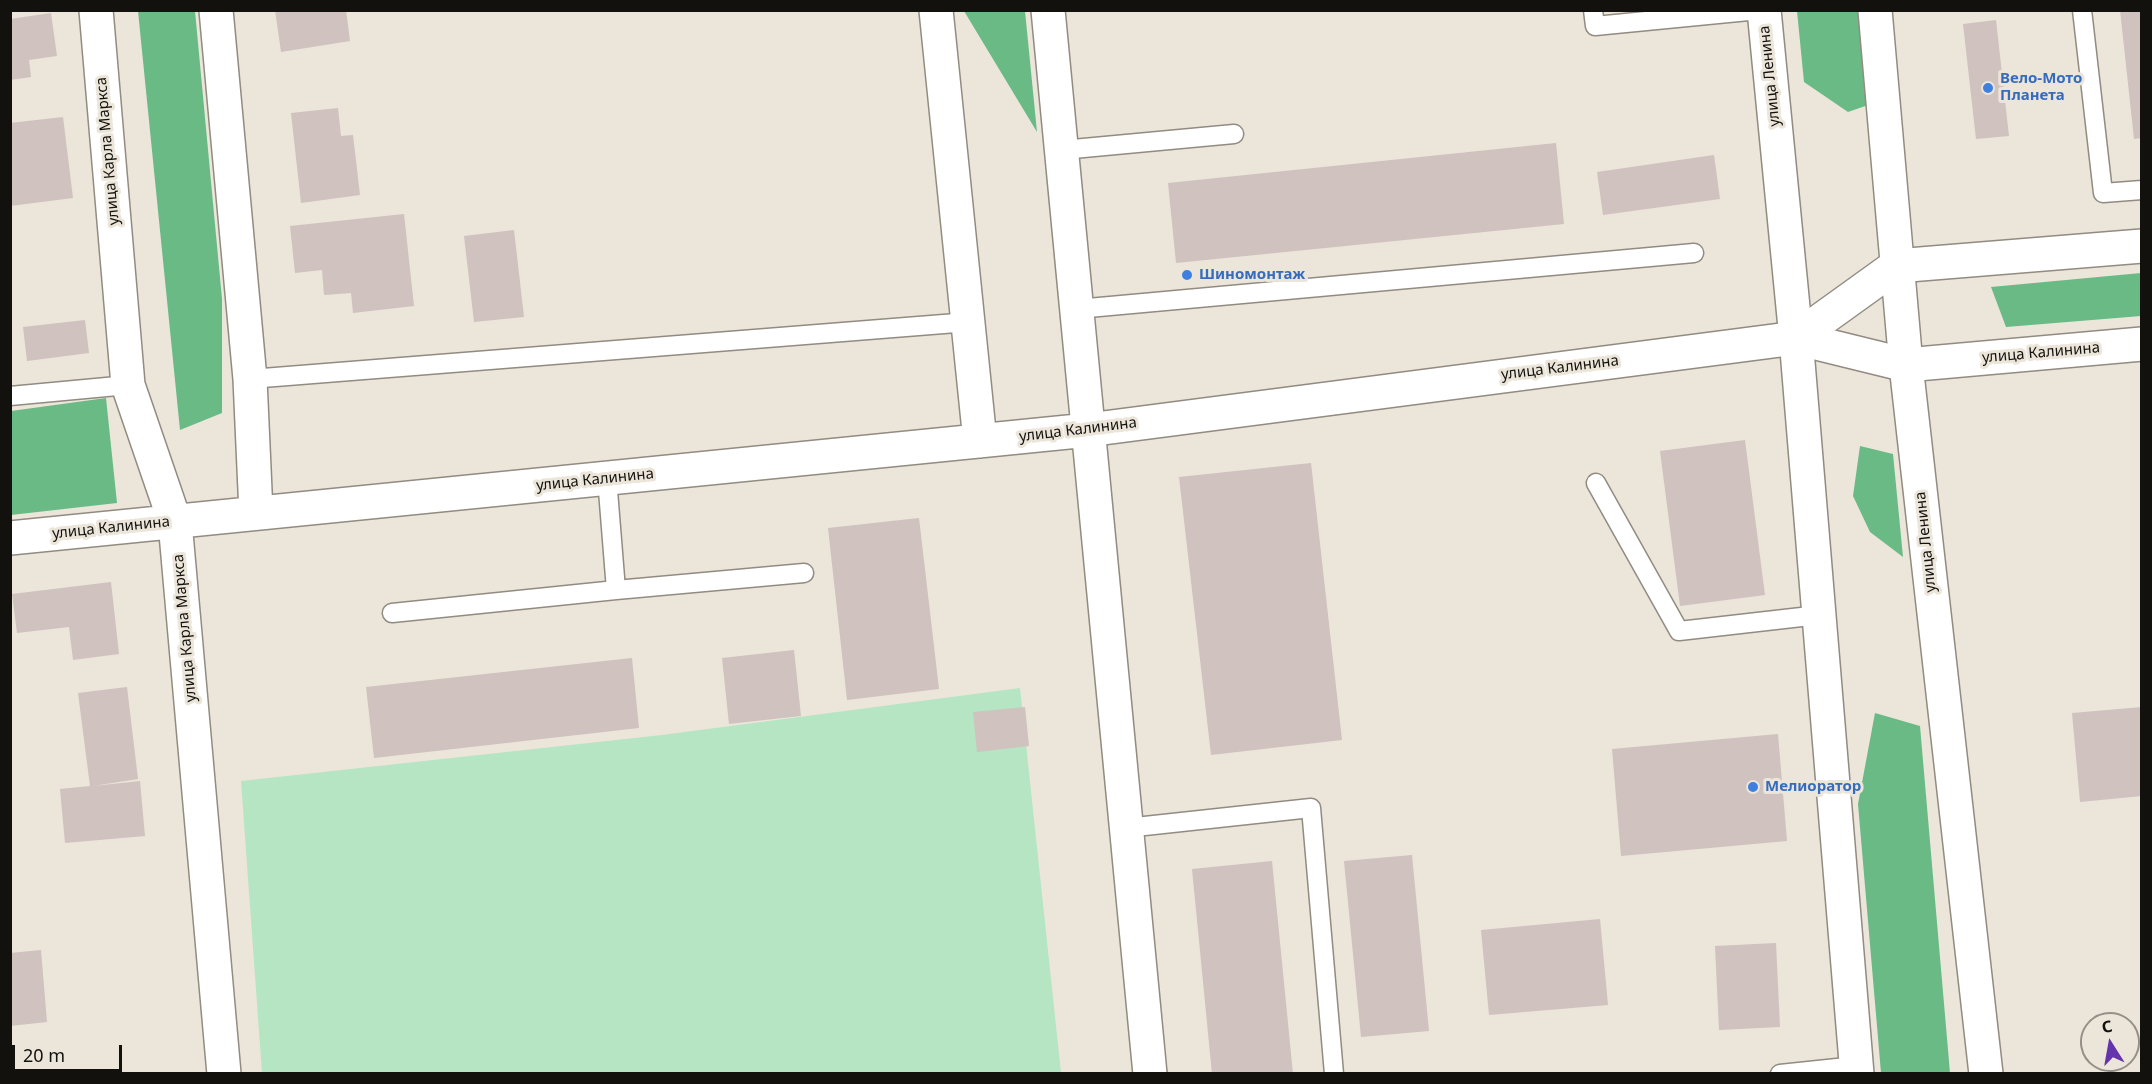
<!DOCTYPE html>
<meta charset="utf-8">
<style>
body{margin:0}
#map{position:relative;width:2152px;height:1084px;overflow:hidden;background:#ece5da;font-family:"Noto Sans",sans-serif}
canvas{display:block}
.frame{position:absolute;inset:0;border:12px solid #13110d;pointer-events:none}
.north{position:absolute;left:2080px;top:1012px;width:60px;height:60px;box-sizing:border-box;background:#ece5da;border:2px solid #959088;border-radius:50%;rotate:349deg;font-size:16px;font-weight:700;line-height:24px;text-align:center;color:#13110d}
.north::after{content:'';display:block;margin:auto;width:21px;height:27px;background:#6334ac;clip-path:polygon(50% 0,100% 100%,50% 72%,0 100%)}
.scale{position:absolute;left:12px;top:1045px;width:110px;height:27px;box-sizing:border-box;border:3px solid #13110d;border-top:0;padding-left:8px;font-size:18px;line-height:21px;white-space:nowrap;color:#13110d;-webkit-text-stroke:4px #ece5da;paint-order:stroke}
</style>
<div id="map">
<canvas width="2152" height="1084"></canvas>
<div class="frame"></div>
<div class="north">С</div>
<div class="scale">20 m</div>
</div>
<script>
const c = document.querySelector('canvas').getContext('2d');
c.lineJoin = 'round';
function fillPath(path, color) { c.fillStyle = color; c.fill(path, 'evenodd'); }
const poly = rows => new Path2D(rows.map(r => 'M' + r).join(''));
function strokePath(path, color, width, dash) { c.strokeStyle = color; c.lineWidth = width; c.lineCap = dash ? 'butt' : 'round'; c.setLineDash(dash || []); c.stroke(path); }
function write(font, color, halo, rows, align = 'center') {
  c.font = font + ' "Noto Sans",sans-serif'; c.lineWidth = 6; c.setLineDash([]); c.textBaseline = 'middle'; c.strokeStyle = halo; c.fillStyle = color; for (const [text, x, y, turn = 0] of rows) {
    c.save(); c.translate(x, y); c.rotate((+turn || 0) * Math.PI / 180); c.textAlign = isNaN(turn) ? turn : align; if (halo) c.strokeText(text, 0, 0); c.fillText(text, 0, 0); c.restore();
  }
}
fillPath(poly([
 [1020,688,1061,1073,262,1073,241,781,662,735]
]), '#b5e5c3');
fillPath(poly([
 [138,11,195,11,222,299,222,413,180,430],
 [964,11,1025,11,1037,132],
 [1797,11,1858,11,1862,56,1871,104,1848,112,1804,82],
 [2141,273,2141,316,2006,327,1991,287],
 [106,398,117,503,11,515,11,411],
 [1860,446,1893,454,1903,557,1870,532,1853,496],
 [1875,713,1920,726,1950,1073,1881,1073,1858,804]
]), '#69ba85');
fillPath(poly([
 [275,10,346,10,350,41,281,52],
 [2120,10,2142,10,2142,138,2134,139],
 [51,13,57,56,29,60,31,77,10,80,10,19],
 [1996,20,2009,136,1976,139,1963,24],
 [338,108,341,136,353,135,360,195,301,203,291,113],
 [63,117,73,198,10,206,10,123],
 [1556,143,1564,224,1176,263,1168,183],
 [1714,155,1720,199,1603,215,1597,172],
 [404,214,414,306,353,313,351,293,324,295,322,270,295,273,290,226],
 [514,230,524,317,474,322,464,236],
 [85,320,89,353,27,361,23,327],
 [1745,440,1765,595,1680,606,1660,451],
 [1311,463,1342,740,1211,755,1179,477],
 [919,518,939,689,847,700,828,528],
 [111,582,119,654,73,660,69,627,17,633,12,594],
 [794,650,801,716,729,724,722,658],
 [632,658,639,728,374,758,366,687],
 [127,687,138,779,93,786,140,781,145,836,65,843,60,789,90,786,78,693],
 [1025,707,1029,746,977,752,973,712],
 [2142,707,2142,796,2080,802,2072,713],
 [1778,734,1787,841,1621,856,1612,749],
 [1412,855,1429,1031,1361,1037,1344,861],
 [1272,861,1293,1074,1212,1074,1192,869],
 [1600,919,1608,1005,1489,1015,1481,930],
 [1776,943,1780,1027,1719,1030,1715,946],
 [41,950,47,1022,10,1026,10,953]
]), '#cfc2bf');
const lane = poly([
 [1593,10,1595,26,1759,10],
 [2082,10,2103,193,2142,190],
 [1062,150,1234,134],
 [1077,309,1694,253],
 [250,379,969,322],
 [10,396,128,385],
 [1596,483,1679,631,1819,615],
 [616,590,804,573],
 [392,613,616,590,607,478],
 [1126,828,1311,808,1334,1074],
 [1780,1074,1856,1066]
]);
const street = poly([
 [96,10,128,385,175,522,224,1074],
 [216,10,250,379,256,513],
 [936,10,980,441],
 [1048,10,1150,1074],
 [1796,338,1896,266,2142,246],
 [10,538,1088,430,1796,338,1906,365,2142,344]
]);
const secondary = poly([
 [1764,10,1796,338,1857,1074],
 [1875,10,1906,365,1986,1074]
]);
strokePath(lane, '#918b81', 21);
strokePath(street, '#918b81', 36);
strokePath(secondary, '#918b81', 36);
strokePath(lane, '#fff', 18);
strokePath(street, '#fff', 33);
strokePath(secondary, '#fff', 33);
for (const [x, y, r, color] of [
 [1988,88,6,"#3f7fe0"],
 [1187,275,6,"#3f7fe0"],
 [1753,787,6,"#3f7fe0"]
]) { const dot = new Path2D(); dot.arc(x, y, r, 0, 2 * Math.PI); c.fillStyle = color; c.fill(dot); strokePath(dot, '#ece5da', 2); }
write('15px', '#13110d', '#ece5da', [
 ["улица Ленина",1770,76,-96],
 ["улица Карла Маркса",108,151,-95],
 ["улица Калинина",2041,353,-5],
 ["улица Калинина",1560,368,-7],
 ["улица Калинина",1078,430,-7],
 ["улица Калинина",595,480,-6],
 ["улица Калинина",111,528,-6],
 ["улица Ленина",1926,542,-96],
 ["улица Карла Маркса",185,628,-95]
]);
write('bold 15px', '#366cbe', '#ece5da', [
 ["Вело-Мото",2000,79],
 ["Планета",2000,96],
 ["Шиномонтаж",1199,275],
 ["Мелиоратор",1765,787]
], 'left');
</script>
